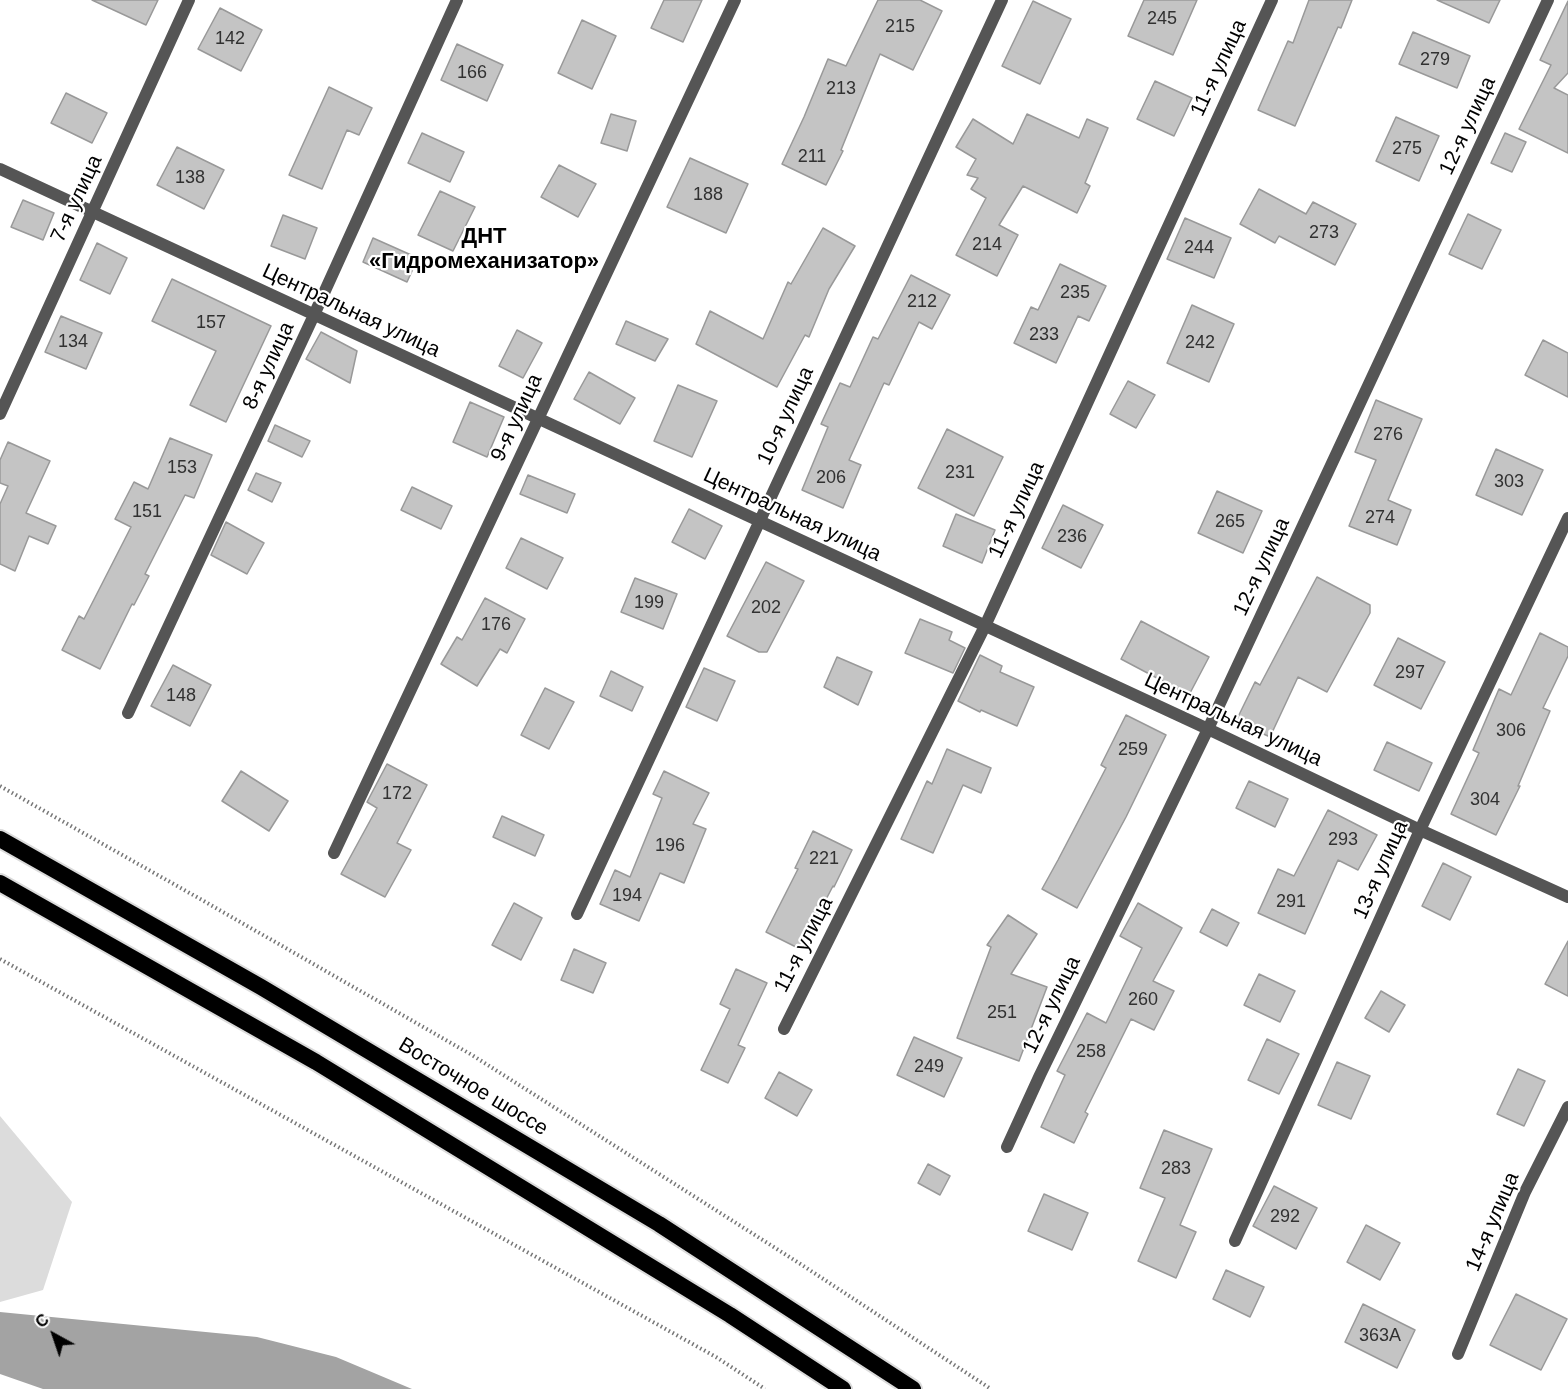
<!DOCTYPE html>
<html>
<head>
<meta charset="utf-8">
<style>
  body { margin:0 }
  #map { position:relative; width:1568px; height:1389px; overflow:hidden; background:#fff; font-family:Helvetica,sans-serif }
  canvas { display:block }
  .north { position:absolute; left:24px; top:1305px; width:60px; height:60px; -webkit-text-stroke:4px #fff; paint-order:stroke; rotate:320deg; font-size:16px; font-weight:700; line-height:24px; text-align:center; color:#000 }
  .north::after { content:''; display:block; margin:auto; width:21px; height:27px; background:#000; clip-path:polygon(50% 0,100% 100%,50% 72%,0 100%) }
</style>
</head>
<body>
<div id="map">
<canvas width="1568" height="1389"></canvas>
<div class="north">С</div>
</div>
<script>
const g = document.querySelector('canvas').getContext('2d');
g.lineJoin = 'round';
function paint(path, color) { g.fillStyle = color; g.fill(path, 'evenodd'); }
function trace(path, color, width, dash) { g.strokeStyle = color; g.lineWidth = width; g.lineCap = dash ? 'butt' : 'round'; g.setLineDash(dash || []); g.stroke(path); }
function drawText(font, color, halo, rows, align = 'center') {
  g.font = font + ' Helvetica,sans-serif'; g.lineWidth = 4.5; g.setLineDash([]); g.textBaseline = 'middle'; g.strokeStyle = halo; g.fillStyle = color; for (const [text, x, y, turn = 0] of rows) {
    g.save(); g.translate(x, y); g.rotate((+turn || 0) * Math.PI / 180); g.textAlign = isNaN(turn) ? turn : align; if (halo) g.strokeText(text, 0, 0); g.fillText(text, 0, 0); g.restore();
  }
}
paint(new Path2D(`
  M 0,1116 L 72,1202 L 43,1290 L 0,1302 Z`), '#dcdcdc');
paint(new Path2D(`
  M 0,1312 L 257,1337 L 336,1357 L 412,1389 L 43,1389 L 0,1374 Z`), '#a3a3a3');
const building = new Path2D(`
  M 92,0 L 158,0 L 146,25 Z
  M 664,0 L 702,0 L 683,42 L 651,28 Z
  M 878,0 L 920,0 L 942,11 L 913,70 L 880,54 L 841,150 L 843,151 L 826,185 L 782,164 L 804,117 L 828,59 L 846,66 Z
  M 1144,0 L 1197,0 L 1173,55 L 1128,36 Z
  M 1309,0 L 1352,0 L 1341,28 L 1338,27 L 1295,126 L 1258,110 L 1288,41 L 1293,43 Z
  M 1437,0 L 1500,0 L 1489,23 Z
  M 1033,1 L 1071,19 L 1040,84 L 1002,66 Z
  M 1568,1 L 1568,73 L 1554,88 L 1568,95 L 1568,153 L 1519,129 L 1551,65 L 1540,60 Z
  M 220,8 L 262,30 L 241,71 L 198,49 Z
  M 582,20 L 616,36 L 592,89 L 558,73 Z
  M 1413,32 L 1470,56 L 1457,88 L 1399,64 Z
  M 457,44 L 503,65 L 487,101 L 441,80 Z
  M 1155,81 L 1192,98 L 1174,136 L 1137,119 Z
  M 329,87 L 372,108 L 359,135 L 347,130 L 322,189 L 289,175 Z
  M 66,93 L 107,113 L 92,143 L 51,123 Z
  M 611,114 L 636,121 L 627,151 L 601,143 Z
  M 1027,114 L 1079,138 L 1087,119 L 1108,128 L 1085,183 L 1090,186 L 1077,213 L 1023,186 L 999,225 L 1018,235 L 997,276 L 956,255 L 986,198 L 971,189 L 978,178 L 967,175 L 976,159 L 956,147 L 973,119 L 1013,144 Z
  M 1396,117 L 1439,136 L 1419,181 L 1376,161 Z
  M 422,133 L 464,152 L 450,182 L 408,163 Z
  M 1505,133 L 1526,142 L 1512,172 L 1491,163 Z
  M 177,147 L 224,170 L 204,209 L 157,185 Z
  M 690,158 L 748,184 L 726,233 L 667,207 Z
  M 559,165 L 596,184 L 578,217 L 541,197 Z
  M 1259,189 L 1306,214 L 1313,202 L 1356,224 L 1335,265 L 1279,236 L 1275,243 L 1240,224 Z
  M 440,191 L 475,207 L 453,251 L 418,235 Z
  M 23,200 L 54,213 L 43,240 L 11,227 Z
  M 1468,214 L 1501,230 L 1482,269 L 1449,254 Z
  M 283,215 L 317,228 L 305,259 L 271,246 Z
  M 1185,218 L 1231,238 L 1214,278 L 1167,259 Z
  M 823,228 L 855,246 L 829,289 L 809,337 L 805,335 L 777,387 L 696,344 L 710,311 L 763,339 L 788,282 L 791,284 Z
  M 373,238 L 418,258 L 407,282 L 363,262 Z
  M 97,243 L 127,258 L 110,294 L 80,280 Z
  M 1060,264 L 1106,286 L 1089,321 L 1078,316 L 1056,363 L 1014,343 L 1031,307 L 1038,310 Z
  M 911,275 L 950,295 L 932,329 L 919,322 L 889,385 L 884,383 L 849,460 L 861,465 L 843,508 L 802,490 L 828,427 L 821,424 L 840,383 L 850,387 L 873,337 L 878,339 Z
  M 172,279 L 271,326 L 226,422 L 190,405 L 216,351 L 152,321 Z
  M 1192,305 L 1234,324 L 1209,382 L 1167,363 Z
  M 61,316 L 102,333 L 86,369 L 45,352 Z
  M 626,321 L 668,339 L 655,361 L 616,344 Z
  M 517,330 L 542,343 L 523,378 L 499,366 Z
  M 321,332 L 357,351 L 350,383 L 306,359 Z
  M 1543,340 L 1568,353 L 1568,397 L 1525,375 Z
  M 589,372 L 635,398 L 620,424 L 574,399 Z
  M 1128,381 L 1155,395 L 1136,428 L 1110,414 Z
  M 678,385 L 717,401 L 692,457 L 654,441 Z
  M 1376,400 L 1422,419 L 1388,500 L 1411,510 L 1397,545 L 1349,526 L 1376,460 L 1355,452 Z
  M 470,402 L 504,417 L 487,457 L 453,442 Z
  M 275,425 L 310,441 L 302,457 L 268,441 Z
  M 947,429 L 1003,457 L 974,516 L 918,488 Z
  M 170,438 L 212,455 L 194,498 L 185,495 L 145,574 L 149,576 L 134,605 L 132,604 L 100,669 L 62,650 L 79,616 L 84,619 L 131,527 L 115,519 L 134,482 L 148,489 Z
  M 8,442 L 50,461 L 26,513 L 56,526 L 48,544 L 29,536 L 15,571 L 0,564 L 0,504 L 8,486 L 0,483 L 0,460 Z
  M 1496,449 L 1543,470 L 1522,515 L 1476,495 Z
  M 256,473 L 281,483 L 272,502 L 248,490 Z
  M 528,475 L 575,494 L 567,513 L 520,494 Z
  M 412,487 L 452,506 L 441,529 L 401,510 Z
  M 1217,491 L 1262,511 L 1243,553 L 1198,533 Z
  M 1063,505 L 1103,525 L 1081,568 L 1042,548 Z
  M 689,509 L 722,526 L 705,559 L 672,542 Z
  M 956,514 L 995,530 L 982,563 L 943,546 Z
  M 226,522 L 264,543 L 247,574 L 211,555 Z
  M 521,538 L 563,558 L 547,589 L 506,568 Z
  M 766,562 L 804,581 L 767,652 L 759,652 L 727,636 Z
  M 1317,577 L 1370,605 L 1370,613 L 1327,692 L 1298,677 L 1270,737 L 1236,721 L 1255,682 L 1260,685 Z
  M 635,578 L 677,594 L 663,629 L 621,612 Z
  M 485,598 L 525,619 L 507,653 L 500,649 L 477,686 L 441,664 L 457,637 L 462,640 Z
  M 920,619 L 952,632 L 949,640 L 965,648 L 953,673 L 905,653 Z
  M 1141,621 L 1209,657 L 1189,695 L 1121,659 Z
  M 1540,633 L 1568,647 L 1568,656 L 1543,708 L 1550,711 L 1518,786 L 1520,786 L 1496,835 L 1451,814 L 1479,753 L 1473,750 L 1499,689 L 1511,695 Z
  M 1398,638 L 1445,662 L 1421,709 L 1374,685 Z
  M 980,655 L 1002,666 L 1000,672 L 1034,687 L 1017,726 L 981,710 L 980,712 L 958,701 Z
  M 837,657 L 872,672 L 858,705 L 824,687 Z
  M 173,665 L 211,685 L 190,726 L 151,706 Z
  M 704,668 L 735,681 L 717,721 L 686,707 Z
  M 611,671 L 643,687 L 632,711 L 600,696 Z
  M 545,688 L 574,702 L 549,749 L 521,735 Z
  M 1126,715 L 1166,735 L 1126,817 L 1077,908 L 1042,889 L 1058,860 L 1106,768 L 1101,765 Z
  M 1387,742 L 1432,763 L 1419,791 L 1374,770 Z
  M 947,749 L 991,768 L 981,793 L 963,785 L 933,853 L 901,839 L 927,781 L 932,784 Z
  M 387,764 L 427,785 L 397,843 L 411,850 L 385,897 L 341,874 L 377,808 L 367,802 Z
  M 241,771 L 288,801 L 269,831 L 222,801 Z
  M 664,771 L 709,793 L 693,824 L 706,829 L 684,883 L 660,873 L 639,921 L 600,904 L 615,870 L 630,877 L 662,798 L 653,794 Z
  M 1249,781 L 1288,799 L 1275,827 L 1236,808 Z
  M 1328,810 L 1377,835 L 1358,870 L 1338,860 L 1305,934 L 1258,913 L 1278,869 L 1294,876 Z
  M 502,816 L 544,835 L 535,856 L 493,837 Z
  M 813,831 L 852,850 L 834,887 L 833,886 L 800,949 L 766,932 L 798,869 L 795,868 Z
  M 1443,863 L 1471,877 L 1450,920 L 1422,906 Z
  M 514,903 L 542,918 L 521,960 L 492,945 Z
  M 1138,903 L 1182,928 L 1153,981 L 1174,991 L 1154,1030 L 1131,1019 L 1085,1112 L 1088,1114 L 1074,1143 L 1041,1127 L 1065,1075 L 1057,1071 L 1087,1013 L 1106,1023 L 1142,948 L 1120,936 Z
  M 1212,909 L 1239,923 L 1227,946 L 1200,932 Z
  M 1008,915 L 1037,934 L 1011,974 L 1047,987 L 1019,1061 L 957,1038 L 991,947 L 987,945 Z
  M 1568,941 L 1568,996 L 1545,984 Z
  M 574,949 L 606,963 L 593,993 L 561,980 Z
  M 736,969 L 767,983 L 738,1045 L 745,1048 L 728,1083 L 701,1070 L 730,1009 L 720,1004 Z
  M 1259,974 L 1295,991 L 1280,1022 L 1244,1005 Z
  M 1381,991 L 1405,1005 L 1389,1032 L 1365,1018 Z
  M 914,1037 L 962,1058 L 944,1097 L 897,1075 Z
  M 1267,1039 L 1299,1054 L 1279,1094 L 1248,1080 Z
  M 1337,1062 L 1370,1076 L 1351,1119 L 1318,1105 Z
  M 1518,1069 L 1545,1081 L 1524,1126 L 1497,1114 Z
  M 779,1072 L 812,1090 L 797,1116 L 765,1098 Z
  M 1164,1130 L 1212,1149 L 1180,1225 L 1196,1232 L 1176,1278 L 1138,1261 L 1165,1198 L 1140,1188 Z
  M 928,1164 L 950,1176 L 940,1195 L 918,1183 Z
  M 1274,1186 L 1317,1208 L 1296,1249 L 1253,1226 Z
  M 1044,1194 L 1088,1213 L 1072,1250 L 1028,1231 Z
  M 1366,1225 L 1400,1243 L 1380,1280 L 1347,1262 Z
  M 1226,1270 L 1264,1287 L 1250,1317 L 1213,1299 Z
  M 1516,1294 L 1567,1319 L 1541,1370 L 1490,1345 Z
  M 1363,1304 L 1415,1330 L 1397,1368 L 1345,1342 Z`);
paint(building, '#c4c4c4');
trace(building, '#999', 1.5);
const trunk = new Path2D(`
  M 0,839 L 261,987 L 659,1224 L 913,1389
  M 0,883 L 316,1062 L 730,1315 L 843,1389`);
trace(trunk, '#dbdbdb', 20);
trace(new Path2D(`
  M 0,786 L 202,900 L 472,1055 L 802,1265 L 991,1389
  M 0,959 L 716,1357 L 765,1389`), '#777', 4, [1.5, 3]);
trace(new Path2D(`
  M 0,169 L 1208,729 L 1420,830 L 1568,897
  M 0,414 L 189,0
  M 128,713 L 314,315 L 457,0
  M 334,853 L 735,0
  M 577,914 L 1002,0
  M 784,1029 L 985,626 L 1272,0
  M 1007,1147 L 1040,1075 L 1208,729 L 1548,0
  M 1235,1241 L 1420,830 L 1568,518
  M 1458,1354 L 1525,1192 L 1568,1107`), '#555', 12);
trace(trunk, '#000', 16);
drawText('18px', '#313131', null, [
  ["245",1162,19],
  ["215",900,27],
  ["142",230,39],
  ["279",1435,60],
  ["166",472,73],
  ["213",841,89],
  ["275",1407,149],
  ["211",812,157],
  ["138",190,178],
  ["188",708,195],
  ["273",1324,233],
  ["214",987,245],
  ["244",1199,248],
  ["235",1075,293],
  ["212",922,302],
  ["157",211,323],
  ["233",1044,335],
  ["134",73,342],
  ["242",1200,343],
  ["276",1388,435],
  ["153",182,468],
  ["231",960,473],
  ["206",831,478],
  ["303",1509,482],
  ["151",147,512],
  ["274",1380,518],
  ["265",1230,522],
  ["236",1072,537],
  ["199",649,603],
  ["202",766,608],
  ["176",496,625],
  ["297",1410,673],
  ["148",181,696],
  ["306",1511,731],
  ["259",1133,750],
  ["172",397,794],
  ["304",1485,800],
  ["293",1343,840],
  ["196",670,846],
  ["221",824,859],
  ["194",627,896],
  ["291",1291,902],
  ["260",1143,1000],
  ["251",1002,1013],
  ["258",1091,1052],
  ["249",929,1067],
  ["283",1176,1169],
  ["292",1285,1217],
  ["363А",1380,1336]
]);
drawText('21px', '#000', '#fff', [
  ["11-я улица",1219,68,-65],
  ["12-я улица",1468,126,-65],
  ["7-я улица",77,199,-65],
  ["Центральная улица",351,311,25],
  ["8-я улица",269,366,-65],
  ["10-я улица",786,416,-65],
  ["9-я улица",517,418,-65],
  ["11-я улица",1017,510,-65],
  ["Центральная улица",792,515,25],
  ["12-я улица",1262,567,-65],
  ["Центральная улица",1233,720,25],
  ["13-я улица",1381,870,-66],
  ["11-я улица",804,945,-63],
  ["12-я улица",1052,1005,-64],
  ["Восточное шоссе",473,1087,31],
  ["14-я улица",1493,1222,-67]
]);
drawText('bold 22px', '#000', '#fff', [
  ["ДНТ",484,237],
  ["«Гидромеханизатор»",484,262]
]);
</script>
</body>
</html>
